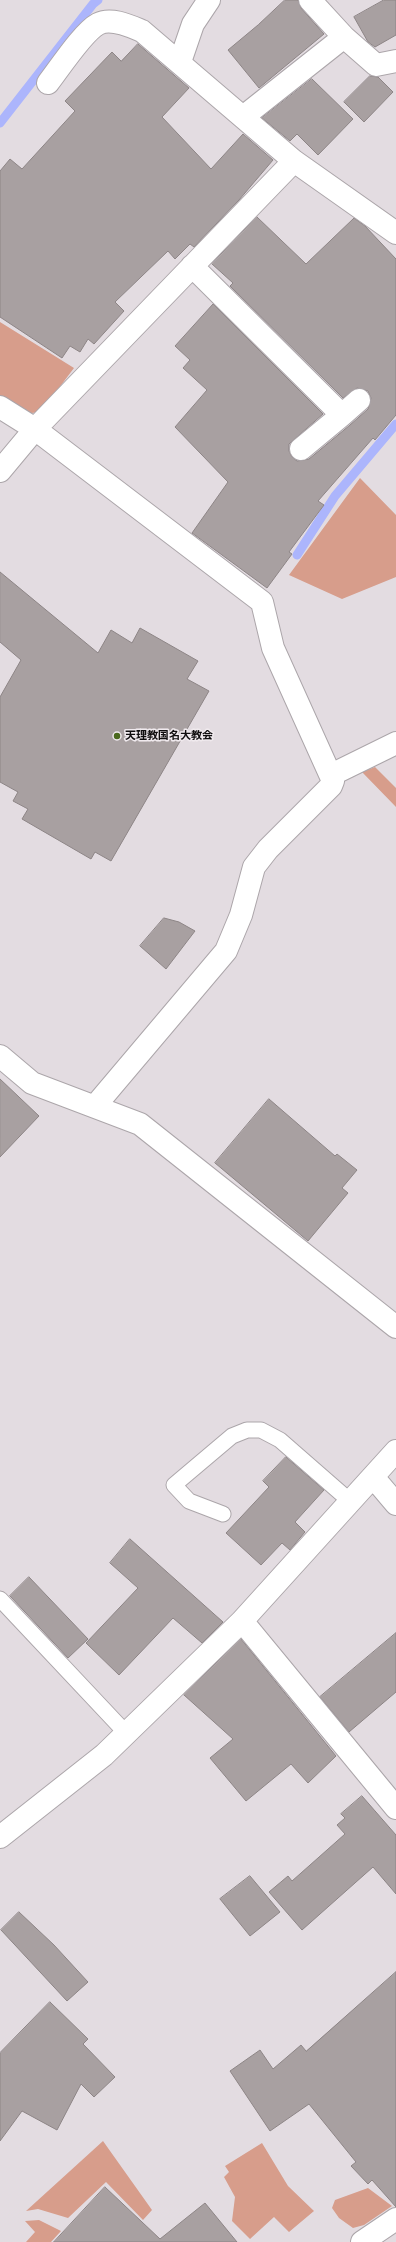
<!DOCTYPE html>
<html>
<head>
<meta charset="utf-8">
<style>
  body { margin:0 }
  canvas { display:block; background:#e3dce1 }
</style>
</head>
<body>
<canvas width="396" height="2242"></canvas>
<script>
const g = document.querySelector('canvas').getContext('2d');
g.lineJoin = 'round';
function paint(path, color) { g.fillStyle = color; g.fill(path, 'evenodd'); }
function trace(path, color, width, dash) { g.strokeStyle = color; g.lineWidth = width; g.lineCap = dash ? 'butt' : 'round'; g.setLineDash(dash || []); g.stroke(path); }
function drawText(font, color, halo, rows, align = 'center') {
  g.font = font + ' Poppins,"Noto Sans JP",sans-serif'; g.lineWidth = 3; g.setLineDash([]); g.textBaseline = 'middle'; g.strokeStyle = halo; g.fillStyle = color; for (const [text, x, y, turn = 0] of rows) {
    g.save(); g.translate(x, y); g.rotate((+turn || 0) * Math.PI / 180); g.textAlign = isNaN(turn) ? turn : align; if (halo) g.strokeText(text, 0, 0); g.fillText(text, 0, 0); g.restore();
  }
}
paint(new Path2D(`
  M 0,322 L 74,368 L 43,409 C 27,420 14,406 0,397 Z
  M 360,478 L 396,515 L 396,577 L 342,599 L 289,575 Z
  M 375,767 L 396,788 L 396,807 L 362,772 Z
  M 103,2141 L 152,2210 L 143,2220 L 106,2182 L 68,2218 L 38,2209 L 26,2211 Z
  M 262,2143 L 288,2186 L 314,2211 L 289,2232 L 274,2217 L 250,2239 L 232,2221 L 235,2197 L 224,2177 L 229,2172 L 225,2166 Z
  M 368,2188 L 392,2206 L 364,2225 L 353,2228 L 339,2218 L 332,2208 L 335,2200 Z
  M 39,2220 L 61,2231 L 51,2242 L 26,2242 L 35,2232 L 25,2221 Z`), '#d79d8b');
trace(new Path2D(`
  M 0,123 L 93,4 L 98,0
  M 297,555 L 335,496 L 396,424`), '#acb5fc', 9);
const building = new Path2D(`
  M 285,0 L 298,0 L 301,8 L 324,34 L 259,88 L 228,50 L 258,25 Z
  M 384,0 L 396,0 L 396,35 L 375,47 L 368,42 L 354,17 Z
  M 138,44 L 189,88 L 162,117 L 211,169 L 243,134 L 273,160 L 239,200 L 194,247 L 190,244 L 175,259 L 168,251 L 115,302 L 124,311 L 94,344 L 88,339 L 80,352 L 70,346 L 62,358 L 0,317 L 0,171 L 10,159 L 22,169 L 75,111 L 65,101 L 112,52 L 121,61 Z
  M 370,76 L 378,77 L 393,92 L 364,122 L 344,102 Z
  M 312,79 L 353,119 L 318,155 L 297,134 L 290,141 L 262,118 Z
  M 257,217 L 306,264 L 354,218 L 365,226 L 396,259 L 396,415 L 375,440 L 373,438 L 318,501 L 324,505 L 289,552 L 292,554 L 267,588 L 192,533 L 228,482 L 175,427 L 207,390 L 183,368 L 190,360 L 175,346 L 213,304 L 323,414 L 289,444 L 289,451 L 292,457 L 297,461 L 309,459 L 350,425 L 368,409 L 371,398 L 368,391 L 357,388 L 343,398 L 230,286 L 233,283 L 212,264 Z
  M 0,572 L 98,653 L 111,630 L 132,643 L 140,628 L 198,661 L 187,679 L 209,691 L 111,861 L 95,852 L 91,859 L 22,819 L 28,809 L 13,801 L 18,792 L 0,782 L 0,697 L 21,660 L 0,642 Z
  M 164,918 L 179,922 L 195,931 L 166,969 L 140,946 Z
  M 0,1079 L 39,1116 L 0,1157 Z
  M 269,1099 L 335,1156 L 337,1154 L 357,1170 L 342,1188 L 348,1193 L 308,1241 L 215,1163 Z
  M 286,1457 L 324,1490 L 295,1522 L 305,1532 L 290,1550 L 282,1543 L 261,1565 L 226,1533 L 269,1487 L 263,1481 Z
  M 130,1539 L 223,1622 L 202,1643 L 173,1618 L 119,1675 L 86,1643 L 138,1588 L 110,1563 Z
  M 29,1577 L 88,1639 L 68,1658 L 10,1596 Z
  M 396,1633 L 396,1692 L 349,1732 L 320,1697 Z
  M 241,1639 L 336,1756 L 308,1783 L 291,1764 L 246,1801 L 210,1758 L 233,1739 L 184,1695 Z
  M 362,1796 L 396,1835 L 396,1894 L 373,1867 L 302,1930 L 269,1892 L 288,1876 L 292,1881 L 345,1834 L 337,1825 L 345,1818 L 341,1814 Z
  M 250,1876 L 280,1912 L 250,1936 L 220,1899 Z
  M 19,1912 L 54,1945 L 88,1982 L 67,2001 L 1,1930 Z
  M 396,1972 L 396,2207 L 372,2180 L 368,2184 L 351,2166 L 356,2162 L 309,2104 L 270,2131 L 230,2071 L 260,2050 L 273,2069 L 301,2045 L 306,2051 Z
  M 50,2002 L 88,2039 L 83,2044 L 115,2077 L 94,2097 L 81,2084 L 57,2130 L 22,2111 L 0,2141 L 0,2053 Z
  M 105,2187 L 160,2239 L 205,2203 L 237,2242 L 54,2242 Z`);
paint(building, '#a8a0a1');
trace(building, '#8d8586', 1);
const service = new Path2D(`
  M 223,1514 L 189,1501 L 174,1485 L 232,1436 L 247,1430 L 261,1430 L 280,1440 L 351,1502
  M 0,1599 L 126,1733`);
const minor = new Path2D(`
  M 310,0 L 344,37 L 376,65 L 396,61
  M 180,62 L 193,24 L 209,0
  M 48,83 C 59,69 83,32 98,24 C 111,17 130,26 142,31 L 294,161 L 396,233
  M 243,117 L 344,37
  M 192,266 L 342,415 L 301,449
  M 0,407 L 35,429 L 262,602 L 273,648 L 333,781 L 331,786 L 268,849 L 254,867 L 241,915 L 226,951 L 95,1106
  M 342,415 L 359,400
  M 0,471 L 35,429 L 294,161
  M 331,775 L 396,743
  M 0,1056 L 32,1083 L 140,1124 L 396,1327
  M 374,1478 L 396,1504
  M 242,1621 L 396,1808
  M 0,1837 L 104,1755 L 242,1621 L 396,1451
  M 362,2242 L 396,2219`);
trace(service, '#aca6aa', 17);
trace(minor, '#aca6aa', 24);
trace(service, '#fff', 15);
trace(minor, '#fff', 22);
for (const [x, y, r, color] of [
  [117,736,4,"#4b691e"]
]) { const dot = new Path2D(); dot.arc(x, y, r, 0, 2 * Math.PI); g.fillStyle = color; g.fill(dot); trace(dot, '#f0eaee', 1.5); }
drawText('bold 11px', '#0f0d0e', '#f0eaee', [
  ["天理教国名大教会",125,736]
], 'left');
</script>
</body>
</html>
